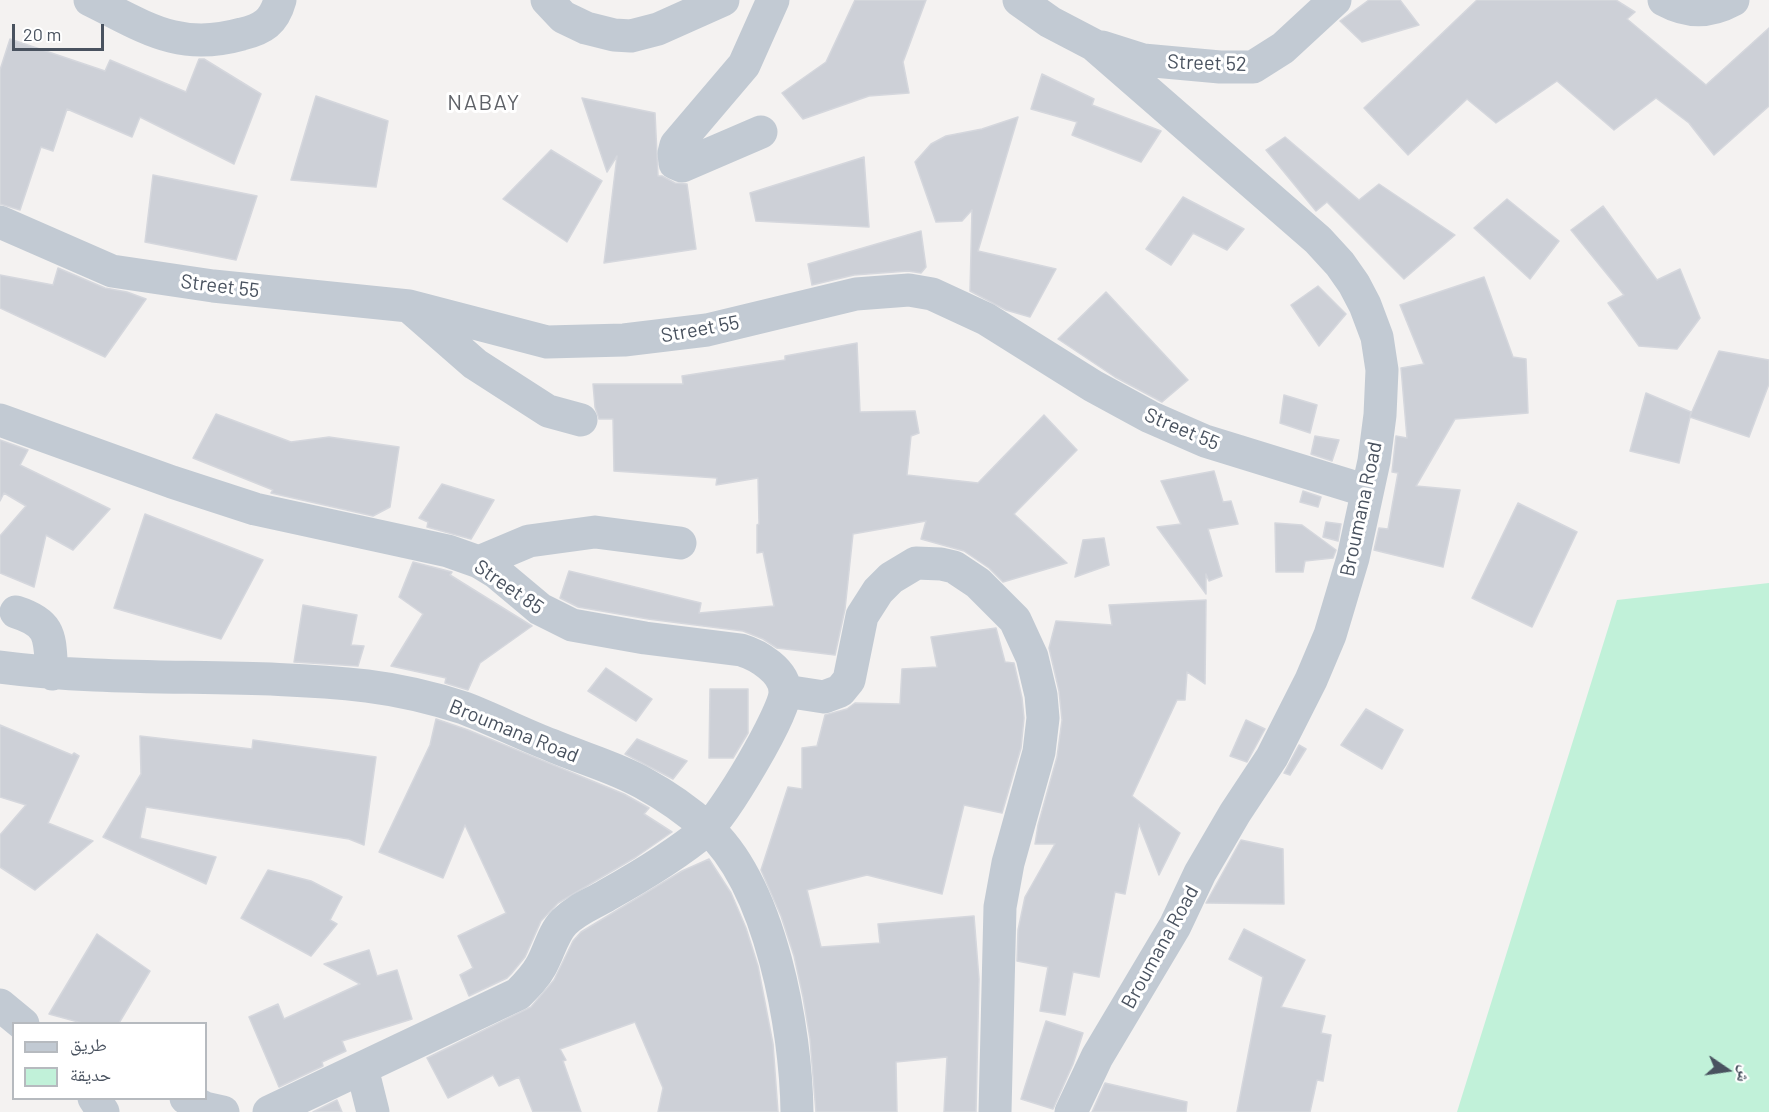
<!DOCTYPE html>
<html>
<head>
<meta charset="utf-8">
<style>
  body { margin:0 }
  #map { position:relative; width:1769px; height:1112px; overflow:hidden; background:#f4f2f1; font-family:Barlow,"Noto Naskh Arabic",sans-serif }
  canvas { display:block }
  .legend { position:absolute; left:12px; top:1022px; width:195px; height:78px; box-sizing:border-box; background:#fff; border:2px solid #b6babf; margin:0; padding:8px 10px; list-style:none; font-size:18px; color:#49525f }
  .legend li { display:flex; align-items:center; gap:12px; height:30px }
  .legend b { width:30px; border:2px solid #b6babf }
  .north { position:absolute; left:1697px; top:1040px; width:60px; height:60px; -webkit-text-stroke:4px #fff; paint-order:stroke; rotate:103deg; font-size:16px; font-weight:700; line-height:24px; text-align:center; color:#49525f }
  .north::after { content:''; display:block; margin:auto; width:21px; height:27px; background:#49525f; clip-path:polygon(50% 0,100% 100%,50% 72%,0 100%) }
  .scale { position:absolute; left:12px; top:24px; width:92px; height:27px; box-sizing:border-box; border:3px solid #49525f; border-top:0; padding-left:8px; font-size:18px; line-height:21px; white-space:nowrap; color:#49525f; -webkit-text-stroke:4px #fff; paint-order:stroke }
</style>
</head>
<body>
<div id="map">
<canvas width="1769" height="1112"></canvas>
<ul class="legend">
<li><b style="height:8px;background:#c2cad3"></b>طريق</li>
<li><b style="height:16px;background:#c1f1d9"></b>حديقة</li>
</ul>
<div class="north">ش</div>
<div class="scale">20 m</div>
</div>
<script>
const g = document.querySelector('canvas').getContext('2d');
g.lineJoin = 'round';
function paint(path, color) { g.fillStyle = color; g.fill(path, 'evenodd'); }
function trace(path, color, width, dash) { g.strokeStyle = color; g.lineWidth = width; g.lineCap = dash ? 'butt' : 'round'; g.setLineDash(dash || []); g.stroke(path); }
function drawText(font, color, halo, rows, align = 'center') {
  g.font = font + ' Barlow,sans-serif'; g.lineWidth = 6; g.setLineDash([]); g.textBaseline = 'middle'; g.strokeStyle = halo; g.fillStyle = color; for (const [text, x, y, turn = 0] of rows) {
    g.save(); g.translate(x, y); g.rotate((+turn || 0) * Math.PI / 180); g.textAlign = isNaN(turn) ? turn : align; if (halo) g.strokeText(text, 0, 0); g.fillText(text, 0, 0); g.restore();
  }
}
paint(new Path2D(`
  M 1769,583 L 1769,1112 L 1457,1112 L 1617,600 Z`), '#c1f1d9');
const building = new Path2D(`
  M 855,0 L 926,0 L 903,62 L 909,93 L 869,96 L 803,119 L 782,93 L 826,62 Z
  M 1369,0 L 1400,0 L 1419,25 L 1362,42 L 1340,21 Z
  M 1477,0 L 1616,0 L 1635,12 L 1627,19 L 1706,85 L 1769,28 L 1769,106 L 1714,155 L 1689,123 L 1656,98 L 1614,130 L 1557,81 L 1496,123 L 1467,99 L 1408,155 L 1364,108 Z
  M 10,39 L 105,71 L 110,60 L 186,92 L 199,59 L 204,59 L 261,94 L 234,164 L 140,117 L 132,137 L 67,109 L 53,151 L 41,147 L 20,210 L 0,204 L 0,70 Z
  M 1042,74 L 1094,99 L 1092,105 L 1161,131 L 1141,162 L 1072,135 L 1077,122 L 1031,109 Z
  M 316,96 L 388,121 L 376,187 L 291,180 Z
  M 582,98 L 655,113 L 658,176 L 662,176 L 675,183 L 687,184 L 696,249 L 604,263 L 617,156 L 607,172 Z
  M 1018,117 L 978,251 L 1056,269 L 1030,317 L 1006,310 L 970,291 L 972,210 L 962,221 L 936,222 L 915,162 L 931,144 L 946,136 L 982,129 Z
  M 1285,137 L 1359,200 L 1379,184 L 1455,235 L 1404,279 L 1327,202 L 1316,211 L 1266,150 Z
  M 551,150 L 602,181 L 567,242 L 503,199 Z
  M 864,157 L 869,227 L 756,221 L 750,193 Z
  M 153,175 L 257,196 L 236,260 L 145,242 Z
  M 1183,197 L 1244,229 L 1227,250 L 1193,233 L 1171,265 L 1146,249 Z
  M 1507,199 L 1559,241 L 1530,279 L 1474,228 Z
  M 1603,206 L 1657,280 L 1680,269 L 1700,318 L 1677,349 L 1639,346 L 1608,303 L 1624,295 L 1571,230 Z
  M 921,231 L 926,267 L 921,273 L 908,271 L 854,275 L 812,285 L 808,264 Z
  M 58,268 L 105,288 L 127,292 L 146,299 L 105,357 L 0,308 L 0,275 L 53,285 Z
  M 1484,277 L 1513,357 L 1526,359 L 1528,413 L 1455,419 L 1416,486 L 1460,490 L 1443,567 L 1374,550 L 1379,528 L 1388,529 L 1398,473 L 1392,472 L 1396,436 L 1407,438 L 1401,368 L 1424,364 L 1400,305 Z
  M 1318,286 L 1346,314 L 1319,346 L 1291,305 Z
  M 1106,292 L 1188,380 L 1162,402 L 1115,377 L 1058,339 Z
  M 857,343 L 860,412 L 915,411 L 919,433 L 911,436 L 907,475 L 978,483 L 1044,415 L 1077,450 L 1014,514 L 1067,563 L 1003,582 L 989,568 L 964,551 L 921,539 L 926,521 L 853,534 L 845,609 L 835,655 L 777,648 L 763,639 L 743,631 L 648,619 L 578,607 L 560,598 L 569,571 L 701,603 L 699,613 L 774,606 L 763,552 L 757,553 L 757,525 L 759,524 L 758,478 L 716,485 L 717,478 L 614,471 L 613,419 L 599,419 L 595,407 L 593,384 L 683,384 L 682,376 L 785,360 L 785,356 Z
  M 1719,351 L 1769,360 L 1769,384 L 1749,437 L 1690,417 L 1679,463 L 1630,451 L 1646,393 L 1691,412 L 1690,416 Z
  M 1284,395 L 1317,405 L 1310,433 L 1280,423 Z
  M 216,414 L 291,442 L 329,437 L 399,447 L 390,507 L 373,516 L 271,493 L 273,490 L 193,458 Z
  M 1315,436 L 1339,440 L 1332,461 L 1311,454 Z
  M 0,440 L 28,450 L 20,465 L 110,509 L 73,550 L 46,535 L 34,587 L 0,573 L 0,536 L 26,506 L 4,493 L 0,501 Z
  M 1214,471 L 1223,502 L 1231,501 L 1238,524 L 1208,529 L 1222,576 L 1209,581 L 1206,574 L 1206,594 L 1157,527 L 1181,524 L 1161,481 Z
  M 442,484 L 494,500 L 471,539 L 427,527 L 428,522 L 419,518 Z
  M 1303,491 L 1321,497 L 1318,507 L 1300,502 Z
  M 1518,503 L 1577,532 L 1532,627 L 1472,598 Z
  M 145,514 L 263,560 L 221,639 L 114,608 Z
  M 1326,522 L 1341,524 L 1338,541 L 1323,537 Z
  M 1275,523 L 1302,525 L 1336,550 L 1333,558 L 1305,561 L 1303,572 L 1276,572 Z
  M 1104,538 L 1109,565 L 1075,577 L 1083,540 Z
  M 413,562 L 452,572 L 450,575 L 532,626 L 480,663 L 468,690 L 445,683 L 446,678 L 391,666 L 423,614 L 399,597 Z
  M 1206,600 L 1205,684 L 1187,672 L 1185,700 L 1177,700 L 1132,796 L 1180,833 L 1159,875 L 1139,824 L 1125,894 L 1115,892 L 1099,977 L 1073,972 L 1065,1015 L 1040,1011 L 1048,967 L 1017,961 L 1018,930 L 1025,897 L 1055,844 L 1035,844 L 1038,825 L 1057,757 L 1062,720 L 1059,691 L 1049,648 L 1056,621 L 1112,625 L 1109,605 Z
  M 303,605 L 357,615 L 351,645 L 364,646 L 358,666 L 294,662 Z
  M 996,628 L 1005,662 L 1014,663 L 1022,698 L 1024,718 L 1021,748 L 1002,813 L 964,805 L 942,894 L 867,875 L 807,890 L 821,947 L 880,943 L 878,924 L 974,916 L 979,979 L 976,1112 L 944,1112 L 947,1057 L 896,1062 L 897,1112 L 816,1112 L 810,1039 L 803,997 L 794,956 L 781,916 L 761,870 L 788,787 L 802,789 L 802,748 L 817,746 L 825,715 L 847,709 L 855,703 L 900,704 L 902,669 L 937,667 L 931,637 Z
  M 606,668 L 652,699 L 636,721 L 588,691 Z
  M 710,689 L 748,689 L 748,733 L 733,758 L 709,758 Z
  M 1366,709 L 1403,730 L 1382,769 L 1341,745 Z
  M 436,719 L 468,730 L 624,794 L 649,808 L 644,814 L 672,832 L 636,857 L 558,903 L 541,921 L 525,957 L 511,974 L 507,978 L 469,996 L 460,975 L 473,968 L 458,936 L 506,913 L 465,825 L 443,878 L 379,852 L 430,745 Z
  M 1246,720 L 1265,729 L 1247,762 L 1230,756 Z
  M 0,725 L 72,755 L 74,753 L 79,756 L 48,823 L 93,841 L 35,890 L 0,867 L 0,835 L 26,805 L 0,797 Z
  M 140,736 L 252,749 L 253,740 L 376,757 L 364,845 L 349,839 L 146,807 L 140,838 L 216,857 L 206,884 L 103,837 L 141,774 Z
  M 637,739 L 687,761 L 673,779 L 625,754 Z
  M 1299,745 L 1306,749 L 1290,775 L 1284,773 Z
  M 1241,840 L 1283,849 L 1284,904 L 1206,903 Z
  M 709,859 L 731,893 L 746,928 L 758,966 L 773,1044 L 778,1112 L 658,1112 L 663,1088 L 635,1022 L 560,1049 L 566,1060 L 563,1061 L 581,1112 L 533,1112 L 519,1077 L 499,1086 L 493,1075 L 448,1098 L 427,1058 L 531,1007 L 554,980 L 573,941 L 581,932 L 682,871 Z
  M 268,870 L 311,881 L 342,897 L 330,920 L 337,924 L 311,956 L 241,918 Z
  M 1244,929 L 1305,960 L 1281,1007 L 1325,1016 L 1321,1033 L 1331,1035 L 1323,1081 L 1317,1080 L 1310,1112 L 1237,1112 L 1263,977 L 1229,959 Z
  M 97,934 L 150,971 L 119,1023 L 82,1023 L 49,1014 Z
  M 369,950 L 377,976 L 397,970 L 412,1019 L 342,1041 L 346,1051 L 322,1062 L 323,1066 L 279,1087 L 249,1017 L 278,1004 L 284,1019 L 360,984 L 324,964 Z
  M 1046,1021 L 1083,1033 L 1073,1064 L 1053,1109 L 1021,1099 Z
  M 1105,1083 L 1187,1102 L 1186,1112 L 1092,1112 Z
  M 337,1100 L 342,1112 L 313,1112 Z`);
paint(building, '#cdd0d7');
trace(building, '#d5d7dd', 1.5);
trace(new Path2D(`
  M 90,0 C 145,27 178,52 242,34 C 263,29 274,22 280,0
  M 547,0 L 563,17 L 586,28 L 614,35 L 631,36 L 658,29 L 723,0
  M 1019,0 L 1050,22 L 1094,45 L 1318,240 L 1340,264 L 1354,284 L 1365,305 L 1377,337 L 1382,370 L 1380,415 L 1374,461 L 1353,558 L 1330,635 L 1311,680 L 1272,757 L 1235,813 L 1200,873 L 1175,926 L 1097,1057 L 1071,1112
  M 1664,0 C 1688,13 1709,13 1733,0
  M 1102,47 L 1143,60 L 1220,67 L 1253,67 L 1283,48 L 1335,0
  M 761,132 L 682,166 L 675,163 L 674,153 L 676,145 L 744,65 L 773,0
  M 0,222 L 112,271 L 213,286 L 409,306 L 547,342 L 624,340 L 707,330 L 856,294 L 909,290 L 932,294 L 986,319 L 1093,386 L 1150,417 L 1205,441 L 1367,491
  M 412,309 L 475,364 L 548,411 L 581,420
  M 0,420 L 172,482 L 255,509 L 448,551 L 479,562 L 497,573 L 540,609 L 572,625 L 645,638 L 741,650 C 758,655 785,671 785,692 C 785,713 724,815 706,830 C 676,855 641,876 607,895 C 592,904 577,909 564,922 C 553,933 549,952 541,966 C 535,977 527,985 518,994 L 269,1112
  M 479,562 L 529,541 L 595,532 L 680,543
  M 16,612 C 54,624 49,639 52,674
  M 0,667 C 121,683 245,672 367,686 C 399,690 433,698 464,708 C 493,719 522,734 551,745 C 581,758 615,767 643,783 C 665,795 688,811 707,828 C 771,885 796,1030 797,1112
  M 785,691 L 824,697 L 840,691 L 849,680 L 862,616 L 878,591 L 891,578 L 916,563 L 941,564 L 954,567 L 978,583 L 1015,620 L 1032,657 L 1041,695 L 1043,718 L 1039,752 L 1008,863 L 1000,907 L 995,1112
  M 0,1005 L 23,1024
  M 362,1068 L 373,1112
  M 94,1098 L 103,1112
  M 186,1098 L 205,1108 L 223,1112`), '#c2cad3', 33);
drawText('20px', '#49525f', '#fff', [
  ["Street 52",1207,63,2],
  ["Street 55",220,286,7],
  ["Street 55",700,329,-10],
  ["Street 55",1182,429,23],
  ["Broumana Road",1361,509,-78],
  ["Street 85",509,587,35],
  ["Broumana Road",514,731,22],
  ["Broumana Road",1160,947,-61]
]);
g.letterSpacing = '1.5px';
drawText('22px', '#5e6167', '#fff', [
  ["NABAY",484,103]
]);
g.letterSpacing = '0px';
</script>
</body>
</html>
